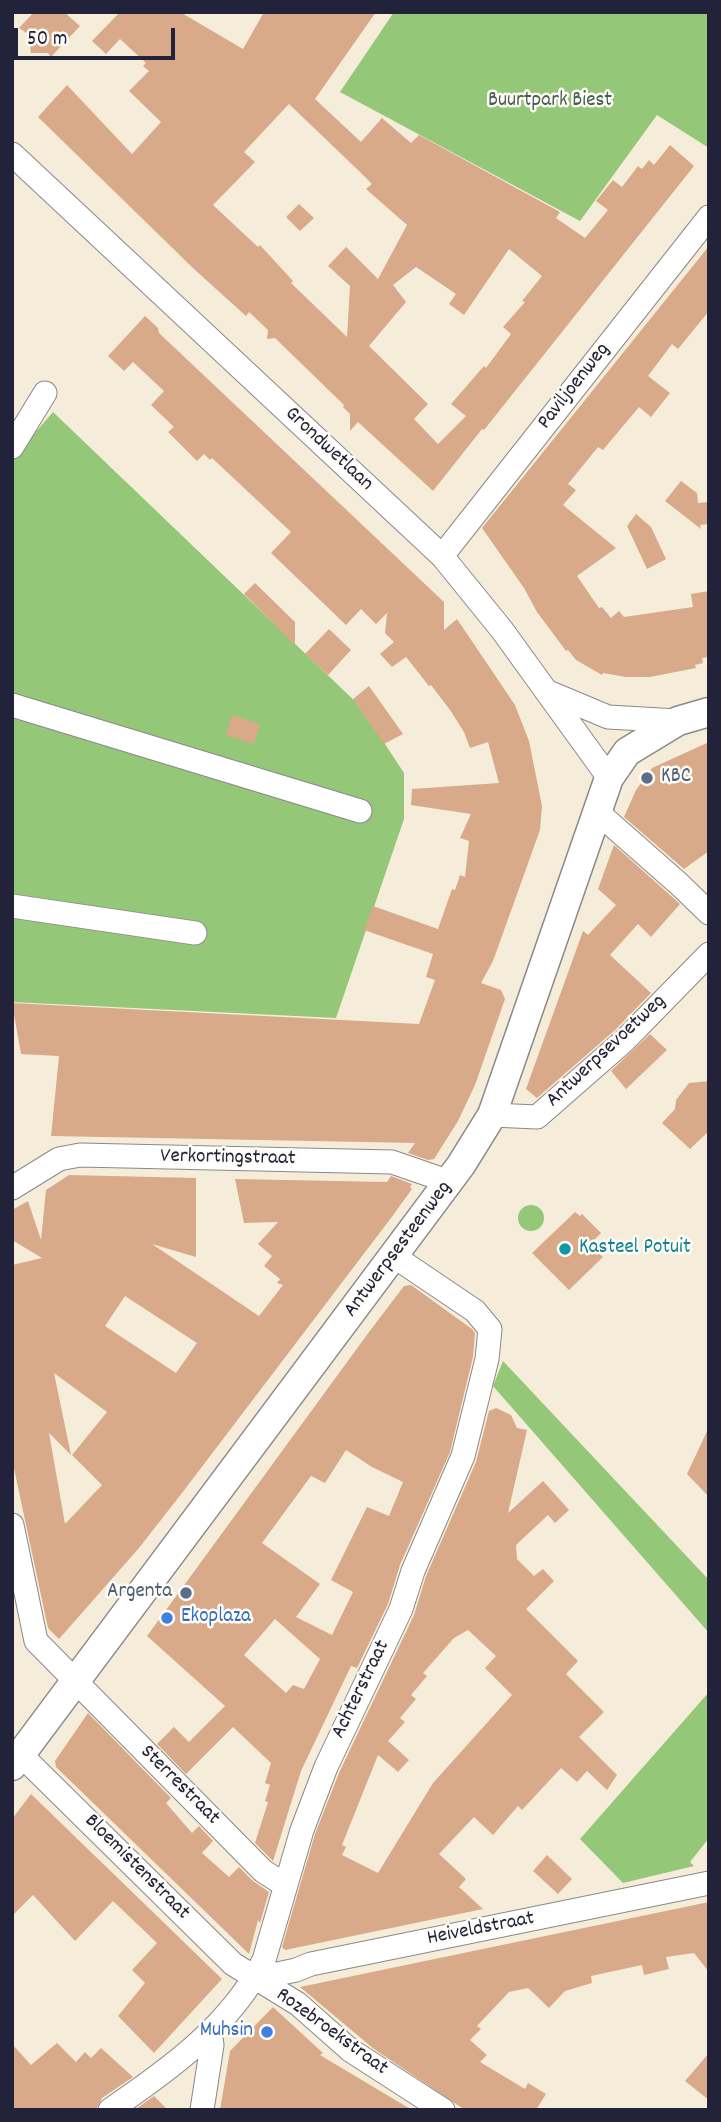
<!DOCTYPE html>
<html>
<head>
<meta charset="utf-8">
<style>
  body { margin:0 }
  #map { position:relative; width:721px; height:2122px; overflow:hidden; background:#f5edd9; font-family:Dekko,sans-serif }
  canvas { display:block }
  .frame { position:absolute; inset:0; border:14px solid #22223b; pointer-events:none }
  .scale { position:absolute; left:14px; top:28px; width:161px; height:32px; box-sizing:border-box; border:4px solid #22223b; border-top:0; padding-left:9px; font-size:21px; line-height:24px; white-space:nowrap; color:#22223b; -webkit-text-stroke:5px #fdfcf7; paint-order:stroke }
</style>
</head>
<body>
<div id="map">
<canvas width="721" height="2122"></canvas>
<div class="frame"></div>
<div class="scale">50 m</div>
</div>
<script>
const g = document.querySelector('canvas').getContext('2d');
g.lineJoin = 'round';
function paint(path, color) { g.fillStyle = color; g.fill(path, 'evenodd'); }
function trace(path, color, width, dash) { g.strokeStyle = color; g.lineWidth = width; g.lineCap = dash ? 'butt' : 'round'; g.setLineDash(dash || []); g.stroke(path); }
function drawText(font, color, halo, rows, align = 'center') {
  g.font = font + ' Dekko,sans-serif'; g.lineWidth = 5; g.setLineDash([]); g.textBaseline = 'middle'; g.strokeStyle = halo; g.fillStyle = color; for (const [text, x, y, turn = 0] of rows) {
    g.save(); g.translate(x, y); g.rotate((+turn || 0) * Math.PI / 180); g.textAlign = isNaN(turn) ? turn : align; if (halo) g.strokeText(text, 0, 0); g.fillText(text, 0, 0); g.restore();
  }
}
paint(new Path2D(`
  M 394,12 L 709,12 L 709,148 L 657,115 L 580,221 L 340,92 Z
  M 53,412 L 360,706 L 404,773 L 404,819 L 336,1018 L 12,1002 L 12,430 L 23,429 L 34,434 Z
  M518 1218a13 13 0 1 1 26 0a13 13 0 1 1-26 0Z
  M 503,1361 L 709,1580 L 709,1633 L 493,1386 Z
  M 709,1692 L 709,1838 L 690,1862 L 694,1866 L 623,1883 L 580,1839 Z`), '#94c777');
paint(new Path2D(`
  M 34,12 L 64,12 L 80,26 L 51,57 L 48,53 L 31,53 L 28,34 L 19,28 Z
  M 120,12 L 180,12 L 243,49 L 264,12 L 376,12 L 315,99 L 361,142 L 382,118 L 411,143 L 419,135 L 560,212 L 556,218 L 585,238 L 608,210 L 596,201 L 613,180 L 622,187 L 638,166 L 642,169 L 649,160 L 654,165 L 670,145 L 694,166 L 484,430 L 482,429 L 433,491 L 358,422 L 350,431 L 350,414 L 343,407 L 344,405 L 275,338 L 267,339 L 268,330 L 249,312 L 246,316 L 195,270 L 38,117 L 67,85 L 132,154 L 161,122 L 129,91 L 149,71 L 143,66 L 146,63 L 120,39 L 106,54 L 92,41 ZM 289,104 L 361,173 L 372,184 L 366,189 L 407,225 L 378,279 L 346,247 L 328,266 L 350,286 L 347,337 L 291,283 L 293,281 L 260,245 L 258,247 L 213,205 L 255,162 L 244,152 ZM 509,249 L 542,276 L 522,301 L 525,302 L 503,327 L 511,334 L 486,368 L 484,366 L 451,404 L 466,416 L 438,444 L 414,419 L 428,404 L 369,346 L 406,302 L 393,285 L 416,267 L 456,294 L 449,304 L 464,315 Z
  M 299,204 L 314,218 L 300,231 L 286,217 Z
  M 709,246 L 709,311 L 678,349 L 672,344 L 648,376 L 670,393 L 651,417 L 639,407 L 603,450 L 598,447 L 568,484 L 576,490 L 563,505 L 616,548 L 577,576 L 599,608 L 602,607 L 611,618 L 619,611 L 624,617 L 693,607 L 691,594 L 709,591 L 709,657 L 702,658 L 703,663 L 695,665 L 696,668 L 650,677 L 626,677 L 603,673 L 602,675 L 576,660 L 568,650 L 566,651 L 537,612 L 524,588 L 482,528 Z
  M 145,316 L 158,328 L 159,333 L 444,602 L 444,630 L 457,619 L 515,705 L 529,741 L 542,806 L 540,830 L 493,961 L 481,983 L 501,990 L 505,999 L 475,1085 L 458,1121 L 434,1159 L 428,1160 L 408,1153 L 415,1143 L 51,1136 L 59,1056 L 21,1054 L 12,1003 L 419,1024 L 435,980 L 426,977 L 433,954 L 364,930 L 373,906 L 438,929 L 452,889 L 455,890 L 460,875 L 465,877 L 469,841 L 460,838 L 471,814 L 411,805 L 412,789 L 499,783 L 488,742 L 470,748 L 464,732 L 450,710 L 431,685 L 429,686 L 406,657 L 392,667 L 380,654 L 394,642 L 385,633 L 387,613 L 376,624 L 361,609 L 346,625 L 271,553 L 291,532 L 212,458 L 210,460 L 204,454 L 197,461 L 168,432 L 174,427 L 151,405 L 164,391 L 133,362 L 124,371 L 108,356 Z
  M 681,481 L 697,493 L 698,503 L 709,502 L 709,524 L 700,525 L 701,529 L 665,501 Z
  M 636,514 L 651,527 L 666,559 L 647,569 L 627,526 Z
  M 255,583 L 295,622 L 295,645 L 244,594 Z
  M 329,629 L 351,650 L 328,675 L 305,654 Z
  M 369,686 L 403,734 L 384,744 L 353,699 Z
  M 232,715 L 260,724 L 254,744 L 226,735 Z
  M 709,742 L 709,851 L 684,869 L 624,817 L 636,790 L 652,768 Z
  M 614,845 L 680,904 L 651,937 L 638,924 L 610,955 L 651,993 L 615,1030 L 537,1098 L 526,1089 L 583,931 L 588,935 L 616,905 L 598,889 Z
  M 650,1034 L 667,1050 L 626,1089 L 611,1071 Z
  M 709,1081 L 709,1131 L 690,1149 L 662,1123 L 675,1109 L 676,1100 L 689,1083 Z
  M 69,1175 L 196,1178 L 196,1257 L 152,1244 L 259,1316 L 283,1285 L 277,1283 L 280,1279 L 264,1266 L 272,1256 L 258,1244 L 278,1222 L 244,1223 L 235,1179 L 387,1182 L 391,1176 L 412,1184 L 410,1187 L 412,1189 L 391,1218 L 182,1493 L 139,1548 L 59,1639 L 48,1628 L 12,1459 L 12,1265 L 42,1258 L 12,1240 L 12,1210 L 28,1201 L 41,1240 L 46,1190 ZM 125,1296 L 197,1343 L 176,1373 L 105,1326 ZM 54,1373 L 107,1412 L 72,1455 L 102,1485 L 65,1524 L 49,1433 L 71,1455 Z
  M 575,1212 L 580,1216 L 582,1214 L 601,1233 L 589,1245 L 603,1257 L 569,1290 L 532,1253 Z
  M 411,1285 L 472,1329 L 475,1333 L 473,1357 L 450,1452 L 400,1565 L 388,1604 L 357,1668 L 351,1666 L 301,1771 L 273,1861 L 255,1843 L 268,1802 L 265,1801 L 270,1785 L 265,1783 L 271,1763 L 233,1727 L 186,1774 L 157,1744 L 174,1727 L 189,1742 L 225,1706 L 147,1636 L 369,1332 L 404,1286 ZM 346,1450 L 372,1467 L 403,1482 L 389,1516 L 367,1507 L 331,1580 L 353,1592 L 332,1635 L 296,1617 L 320,1584 L 262,1543 L 311,1476 L 325,1483 ZM 275,1619 L 320,1659 L 304,1689 L 293,1685 L 286,1693 L 244,1655 Z
  M 496,1408 L 511,1415 L 517,1428 L 527,1430 L 508,1513 L 543,1481 L 569,1510 L 555,1523 L 548,1515 L 516,1545 L 517,1559 L 534,1576 L 543,1569 L 554,1581 L 526,1609 L 578,1661 L 566,1674 L 604,1712 L 579,1737 L 617,1775 L 607,1790 L 587,1771 L 577,1782 L 561,1768 L 522,1810 L 518,1806 L 493,1835 L 474,1817 L 439,1854 L 466,1879 L 459,1887 L 483,1909 L 285,1950 L 282,1947 L 315,1834 L 339,1773 L 414,1615 L 426,1576 L 476,1462 L 489,1411 ZM 468,1630 L 496,1656 L 485,1668 L 512,1695 L 433,1783 L 378,1873 L 342,1855 L 346,1847 L 342,1845 L 378,1755 L 398,1772 L 409,1760 L 388,1741 L 405,1722 L 400,1718 L 416,1699 L 411,1695 L 427,1676 L 423,1673 L 454,1638 Z
  M 709,1427 L 709,1497 L 687,1474 Z
  M 88,1713 L 171,1798 L 166,1803 L 192,1833 L 199,1826 L 213,1841 L 202,1853 L 229,1877 L 239,1867 L 253,1881 L 269,1892 L 260,1923 L 258,1920 L 249,1954 L 56,1767 L 55,1761 Z
  M 31,1794 L 222,1979 L 154,2053 L 118,2016 L 145,1983 L 132,1970 L 157,1943 L 113,1901 L 75,1941 L 33,1895 L 12,1916 L 12,1819 Z
  M 547,1855 L 572,1879 L 558,1894 L 533,1871 Z
  M 709,1902 L 709,1972 L 694,1953 L 666,1957 L 669,1969 L 644,1975 L 642,1965 L 591,1976 L 592,1983 L 565,1991 L 549,2008 L 528,1988 L 509,1992 L 477,2026 L 481,2029 L 470,2040 L 487,2055 L 480,2062 L 525,2089 L 528,2083 L 546,2094 L 536,2110 L 465,2110 L 374,2049 L 300,1987 Z
  M 273,2007 L 323,2053 L 320,2055 L 412,2110 L 220,2110 L 230,2051 Z
  M 57,2043 L 76,2062 L 85,2052 L 91,2058 L 101,2048 L 133,2077 L 102,2098 L 96,2110 L 12,2110 L 12,2044 L 31,2065 Z
  M 709,2053 L 709,2100 L 685,2081 Z
  M 154,2096 L 168,2110 L 135,2110 L 140,2106 Z`), '#d8aa89');
const minor = new Path2D(`
  M 12,154 L 442,556 L 502,630 L 609,778
  M 12,447 L 45,393
  M 442,556 L 709,217
  M 546,691 L 608,717 L 678,721
  M 12,705 L 360,811
  M 596,811 L 679,884 L 709,913
  M 12,906 L 195,933
  M 492,1115 L 537,1117 L 625,1040 L 709,954
  M 12,1188 L 59,1159 L 80,1155 L 392,1162 L 450,1182
  M 12,1525 L 36,1641 L 263,1871 L 285,1885
  M 21,1755 L 233,1964 L 298,2004 L 350,2050 L 443,2110
  M 254,1979 L 296,1970 L 311,1964 L 709,1883
  M 110,2110 C 170,2069 230,2026 264,1960 L 302,1830 L 326,1767 L 401,1609 L 413,1571 L 463,1456 L 487,1359 L 490,1329 L 475,1311 L 395,1257
  M 202,2110 L 212,2045 L 210,2032`);
const major = new Path2D(`
  M 12,1766 L 461,1165 L 492,1115 L 609,778 L 627,752 L 678,721 L 709,712`);
trace(minor, '#8c888a', 25);
trace(major, '#8c888a', 31);
trace(minor, '#fff', 23);
trace(major, '#fff', 28);
for (const [x, y, r, color] of [
  [647,778,7,"#5c6f8a"],
  [565,1249,7,"#0f9aa8"],
  [186,1593,7,"#5c6f8a"],
  [167,1618,7,"#3f7fe0"],
  [267,2032,7,"#3f7fe0"]
]) { const dot = new Path2D(); dot.arc(x, y, r, 0, 2 * Math.PI); g.fillStyle = color; g.fill(dot); trace(dot, '#fdfcf7', 2.5); }
drawText('21px', '#4a5c50', '#fdfcf7', [
  ["Buurtpark Biest",550,102]
]);
drawText('21px', '#22223b', '#fdfcf7', [
  ["Paviljoenweg",575,387,-52],
  ["Grondwetlaan",328,450,43],
  ["Antwerpsevoetweg",607,1052,-43],
  ["Verkortingstraat",228,1159,1],
  ["Antwerpsesteenweg",399,1250,-53],
  ["Achterstraat",362,1690,-64],
  ["Sterrestraat",179,1786,45],
  ["Bloemistenstraat",136,1868,45],
  ["Heiveldstraat",481,1930,-11],
  ["Rozebroekstraat",331,2033,36]
]);
drawText('21px', '#4e5e75', '#fdfcf7', [
  ["KBC",661,778],
  ["Argenta",172,1593,"right"]
], 'left');
drawText('21px', '#0d838f', '#fdfcf7', [
  ["Kasteel Potuit",579,1249]
], 'left');
drawText('21px', '#366cbe', '#fdfcf7', [
  ["Ekoplaza",181,1618],
  ["Muhsin",253,2032,"right"]
], 'left');
</script>
</body>
</html>
